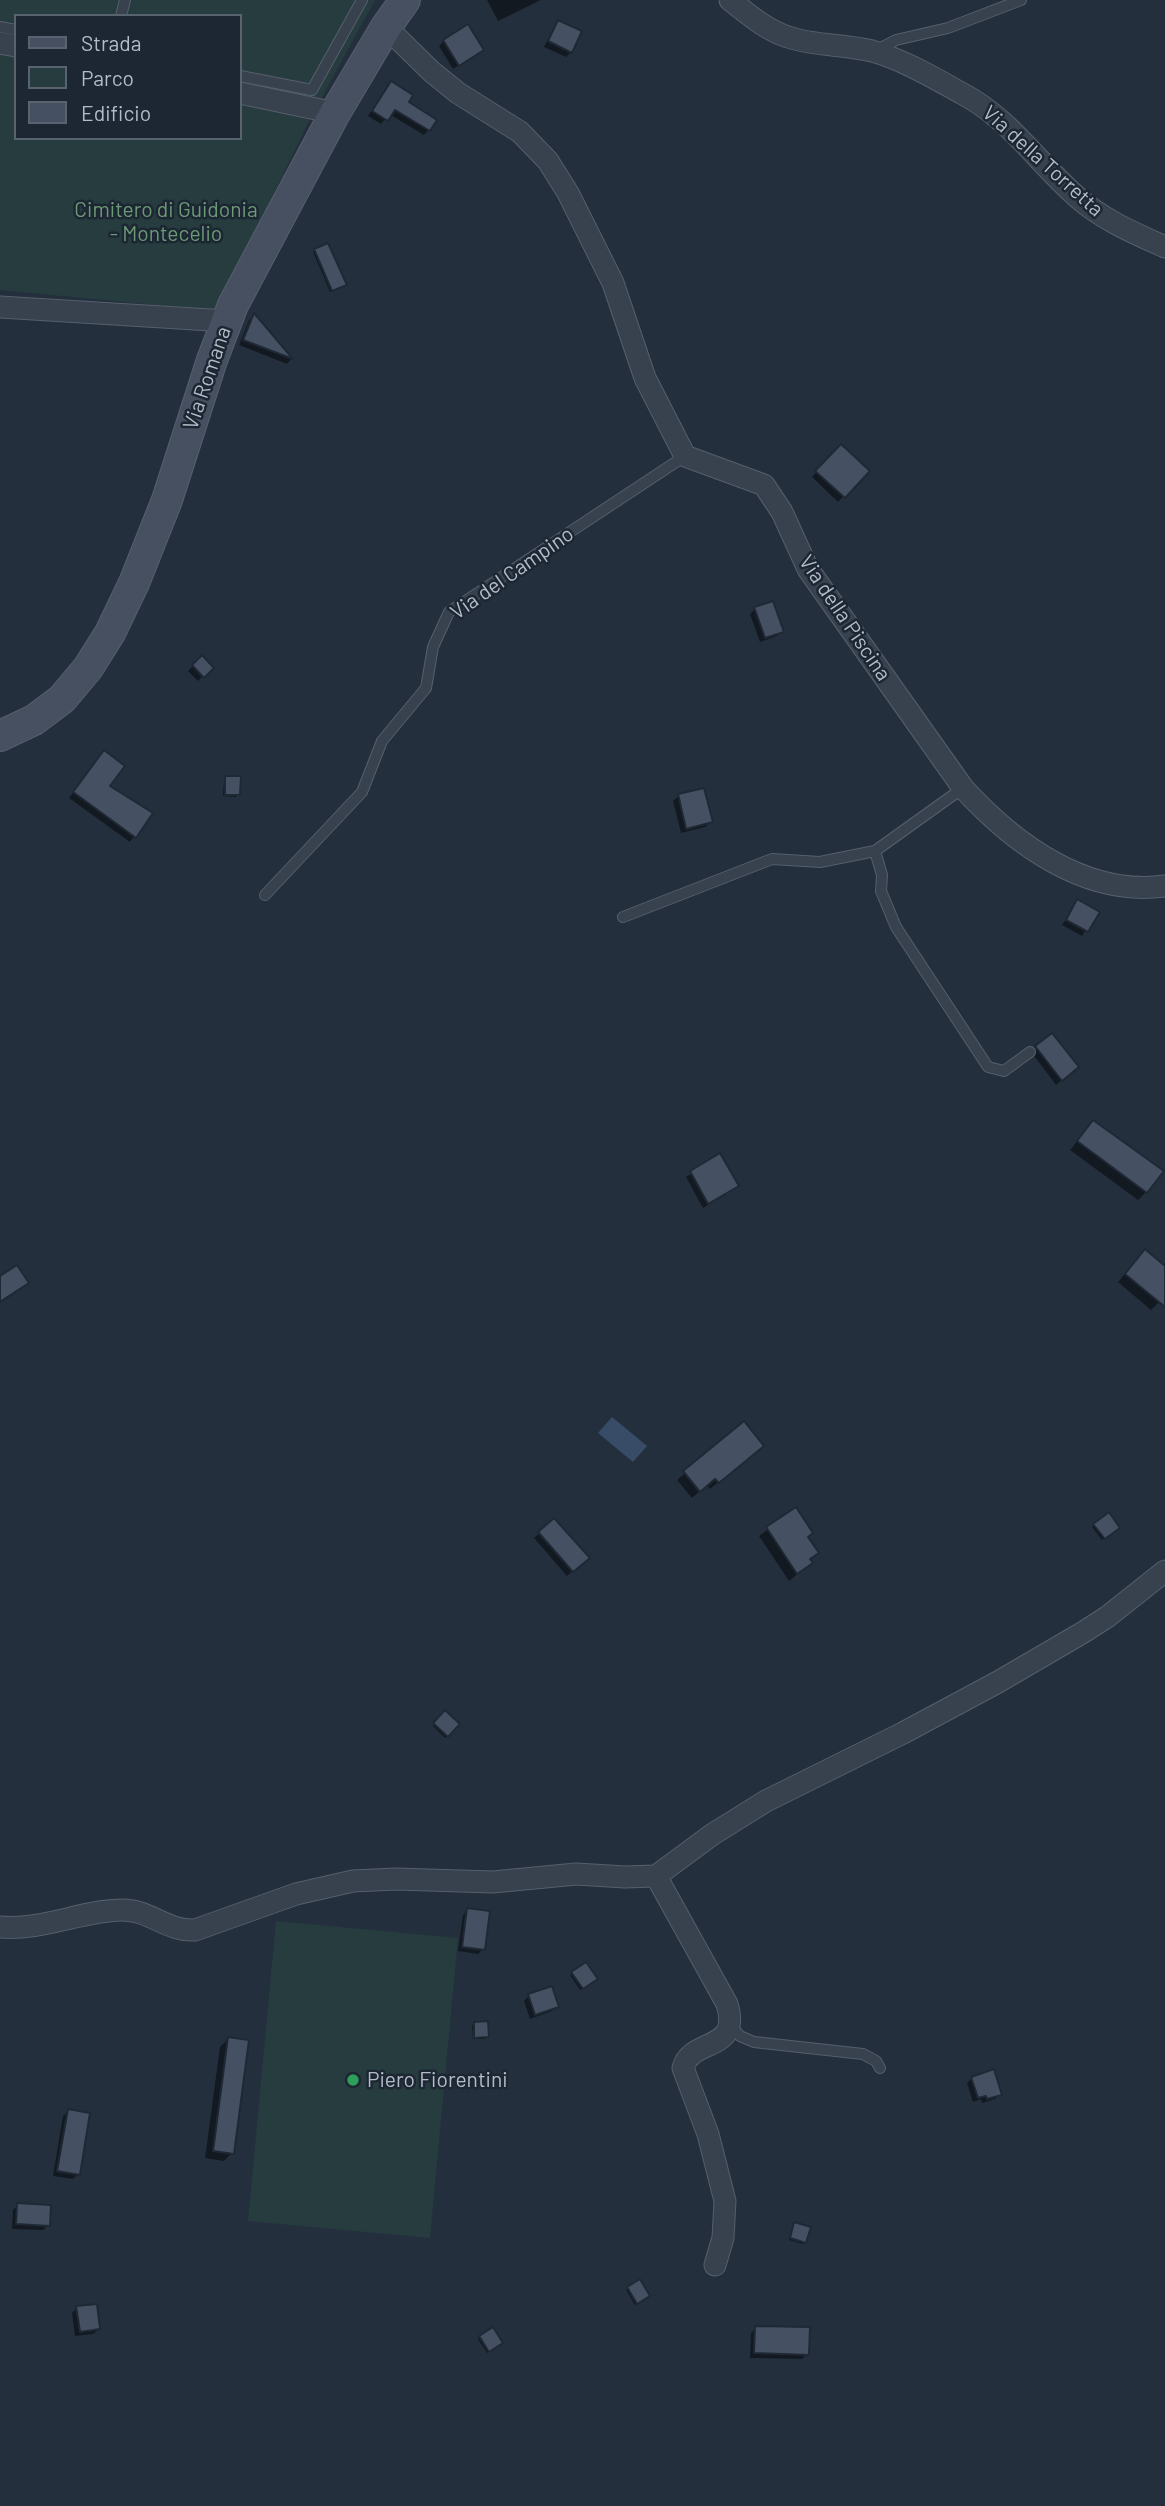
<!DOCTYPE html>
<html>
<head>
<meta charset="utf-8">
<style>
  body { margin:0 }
  #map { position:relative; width:1165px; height:2506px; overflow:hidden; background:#242f3e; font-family:Barlow,sans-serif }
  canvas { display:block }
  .legend { position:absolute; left:14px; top:14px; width:228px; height:126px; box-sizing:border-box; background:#1d2633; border:2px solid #59626f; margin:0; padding:9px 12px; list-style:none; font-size:21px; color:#b4bcc9 }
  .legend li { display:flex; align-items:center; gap:14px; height:35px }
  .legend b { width:35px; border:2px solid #59626f }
</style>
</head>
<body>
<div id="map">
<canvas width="1165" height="2506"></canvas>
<ul class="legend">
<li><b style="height:9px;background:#465061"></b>Strada</li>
<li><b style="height:19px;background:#263c3f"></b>Parco</li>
<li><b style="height:19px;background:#455162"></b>Edificio</li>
</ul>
</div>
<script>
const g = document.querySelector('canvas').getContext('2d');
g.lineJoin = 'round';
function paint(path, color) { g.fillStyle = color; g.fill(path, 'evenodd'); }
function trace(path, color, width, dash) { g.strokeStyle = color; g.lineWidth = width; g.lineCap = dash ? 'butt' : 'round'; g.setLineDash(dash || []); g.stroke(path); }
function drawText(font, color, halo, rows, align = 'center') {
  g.font = font + ' Barlow,sans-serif'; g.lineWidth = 5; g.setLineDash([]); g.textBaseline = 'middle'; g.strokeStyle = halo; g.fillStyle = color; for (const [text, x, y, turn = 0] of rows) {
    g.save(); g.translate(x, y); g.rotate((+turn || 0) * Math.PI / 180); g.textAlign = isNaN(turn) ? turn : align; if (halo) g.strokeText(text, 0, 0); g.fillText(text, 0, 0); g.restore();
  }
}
paint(new Path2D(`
  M 0,0 L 375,0 L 310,119 L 217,311 L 0,290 ZM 16,16 L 240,16 L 240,138 L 16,138 Z
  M 276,1921 L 458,1938 L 430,2238 L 248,2221 Z`), '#263c3f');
paint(new Path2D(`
  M 612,1417 L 647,1446 L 633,1462 L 598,1433 Z`), '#394c67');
paint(new Path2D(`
  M 487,0 L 541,0 L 498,21 Z
  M 559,22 L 571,52 L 566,57 L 544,47 L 554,27 Z
  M 444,41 L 482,50 L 453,69 L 439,46 Z
  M 391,83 L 406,102 L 435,121 L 424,135 L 389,114 L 381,124 L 368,116 Z
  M 315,250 L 343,287 L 330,292 L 313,252 Z
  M 254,316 L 291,359 L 287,364 L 239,345 L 249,320 Z
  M 841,447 L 867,471 L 838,502 L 812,477 Z
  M 755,609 L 782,631 L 777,636 L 760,642 L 750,614 Z
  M 202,657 L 212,667 L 198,681 L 188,671 Z
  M 99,757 L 108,787 L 150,814 L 130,842 L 69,798 Z
  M 226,778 L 238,794 L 236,797 L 223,796 L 224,780 Z
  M 679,796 L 711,822 L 705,827 L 681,833 L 673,801 Z
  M 1078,901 L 1097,912 L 1082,936 L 1062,925 Z
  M 1037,1048 L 1072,1072 L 1056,1085 L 1032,1053 Z
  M 1093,1122 L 1146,1192 L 1138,1200 L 1070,1150 Z
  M 720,1156 L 737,1186 L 703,1208 L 686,1177 Z
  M 1137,1259 L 1163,1266 L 1165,1263 L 1165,1296 L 1151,1310 L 1118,1282 Z
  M 744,1424 L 755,1453 L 710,1489 L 707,1485 L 692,1498 L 677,1480 Z
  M 795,1510 L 806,1537 L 816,1553 L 809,1560 L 811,1563 L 789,1581 L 759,1536 Z
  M 554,1521 L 587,1558 L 567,1576 L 534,1538 Z
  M 1094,1525 L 1116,1530 L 1102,1540 L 1092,1527 Z
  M 445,1713 L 458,1724 L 445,1738 L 433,1726 Z
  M 468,1910 L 483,1949 L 478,1954 L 458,1951 L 463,1915 Z
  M 572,1973 L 594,1981 L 580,1990 L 570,1975 Z
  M 529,1996 L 557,2006 L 552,2011 L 530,2019 L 524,2001 Z
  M 474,2024 L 487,2036 L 485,2039 L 473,2039 L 472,2026 Z
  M 228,2039 L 232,2153 L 224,2161 L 205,2158 L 220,2047 Z
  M 972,2078 L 1000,2094 L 995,2099 L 982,2103 L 981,2099 L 973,2102 L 967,2083 Z
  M 69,2111 L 78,2174 L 73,2179 L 53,2176 L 63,2116 Z
  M 18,2205 L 48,2225 L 43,2230 L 12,2229 L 13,2210 Z
  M 795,2224 L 805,2242 L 803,2244 L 789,2240 Z
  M 628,2288 L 646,2298 L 635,2305 L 626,2290 Z
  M 77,2308 L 99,2329 L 93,2334 L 75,2336 L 72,2313 Z
  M 756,2328 L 807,2354 L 802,2359 L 750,2358 L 751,2333 Z
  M 480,2337 L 499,2345 L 487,2353 L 478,2339 Z`), '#0007');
const building = new Path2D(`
  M 558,20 L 582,31 L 572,53 L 548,41 Z
  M 468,24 L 484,50 L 459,66 L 443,40 Z
  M 391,81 L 413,95 L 409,102 L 437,120 L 430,131 L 395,110 L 388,121 L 372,111 Z
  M 328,243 L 347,285 L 332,291 L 314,249 Z
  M 254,313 L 293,359 L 243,340 Z
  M 841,444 L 870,471 L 845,498 L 815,471 Z
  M 773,601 L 784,632 L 765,638 L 754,607 Z
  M 202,655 L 214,668 L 204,678 L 192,665 Z
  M 104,750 L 125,766 L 110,786 L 153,813 L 136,838 L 73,792 Z
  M 225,776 L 241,776 L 240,795 L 225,795 Z
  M 704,788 L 713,822 L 686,829 L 678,794 Z
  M 1077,899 L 1100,912 L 1088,932 L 1066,920 Z
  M 1052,1033 L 1079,1067 L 1062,1081 L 1035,1046 Z
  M 1093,1120 L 1164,1171 L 1147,1193 L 1077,1141 Z
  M 720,1153 L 739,1186 L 708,1204 L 690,1171 Z
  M 1145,1249 L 1165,1266 L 1165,1307 L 1125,1274 Z
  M 17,1265 L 29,1283 L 0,1302 L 0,1276 Z
  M 744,1421 L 764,1446 L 719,1483 L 715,1479 L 700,1492 L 683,1471 Z
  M 796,1507 L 813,1533 L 808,1537 L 819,1553 L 810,1559 L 813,1563 L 797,1574 L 766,1527 Z
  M 1109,1512 L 1120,1528 L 1105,1539 L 1093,1524 Z
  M 554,1518 L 590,1558 L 573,1572 L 538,1532 Z
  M 445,1710 L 460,1724 L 448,1737 L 433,1723 Z
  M 467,1908 L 490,1911 L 485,1950 L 462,1947 Z
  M 586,1962 L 598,1979 L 583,1989 L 571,1972 Z
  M 552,1986 L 559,2007 L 535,2015 L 528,1994 Z
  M 488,2021 L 489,2037 L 474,2038 L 474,2022 Z
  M 228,2037 L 249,2040 L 234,2154 L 213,2151 Z
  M 994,2069 L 1002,2095 L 987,2099 L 986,2096 L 978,2098 L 971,2077 Z
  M 68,2109 L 90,2113 L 80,2175 L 57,2171 Z
  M 17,2203 L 51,2205 L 50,2226 L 16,2224 Z
  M 794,2222 L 811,2227 L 806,2243 L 790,2238 Z
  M 640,2279 L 650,2296 L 637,2304 L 627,2287 Z
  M 97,2304 L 100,2329 L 80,2332 L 76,2306 Z
  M 755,2326 L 810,2327 L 809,2355 L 754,2353 Z
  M 493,2327 L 503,2343 L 489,2352 L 479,2336 Z`);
paint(building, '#455162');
trace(building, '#1f2835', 2);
const lane = new Path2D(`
  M 121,16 L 125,0
  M 0,27 L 16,30
  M 877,50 L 896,40 L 948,28 L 1021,0
  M 240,76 L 312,90 L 362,0
  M 875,851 L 882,875 L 881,891 L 896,927 L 988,1067 L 1004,1071 L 1030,1052
  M 265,895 L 362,792 L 382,741 L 426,688 L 433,647 L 449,612 L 685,456
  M 623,917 L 772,859 L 820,862 L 875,851 L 963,788
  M 731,2026 L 740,2036 L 754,2042 L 863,2054 L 876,2061 L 880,2068`);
const street = new Path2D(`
  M 730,0 C 748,14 766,30 788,37 C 814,46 844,44 872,51 C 904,60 934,78 963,94 C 1010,119 1038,163 1077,197 C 1103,220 1134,233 1165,247
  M 386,27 L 432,72 L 458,93 L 520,132 L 548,161 L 568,193 L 613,283 L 645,378 L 685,456 L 764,485 L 782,512 L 808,569 L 963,788 C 1014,844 1086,897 1165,886
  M 0,43 L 16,46
  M 240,93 L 335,113
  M 0,307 L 227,321
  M 656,1876 L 727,2004 C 742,2053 691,2037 683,2068 L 708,2134 L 725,2201 L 723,2238 L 715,2265
  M 0,1927 C 42,1931 83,1910 123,1910 C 150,1910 168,1932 195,1930 L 296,1894 L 353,1881 L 396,1879 L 493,1882 L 576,1874 L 625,1877 L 656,1876 L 713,1834 L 766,1801 L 903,1733 L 998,1682 L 1082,1633 L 1107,1617 L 1165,1571`);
const secondary = new Path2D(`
  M 0,736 L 34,720 L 62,699 L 88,668 L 110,633 L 134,583 L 167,500 L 212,360 L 233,305 L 335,113 L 386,27 L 405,0`);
trace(lane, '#565f6c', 12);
trace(street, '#565f6c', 23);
trace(secondary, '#565f6c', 32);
trace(lane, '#38414e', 10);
trace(street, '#38414e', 21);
trace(secondary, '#465061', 30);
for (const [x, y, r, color] of [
  [353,2080,7,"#2e9e5b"]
]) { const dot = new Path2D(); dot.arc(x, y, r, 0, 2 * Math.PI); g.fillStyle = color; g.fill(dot); trace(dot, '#1d2633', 2.5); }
drawText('21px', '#b4bcc9', '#1d2633', [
  ["Via della Torretta",1043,161,42],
  ["Via Romana",207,378,-71],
  ["Via del Campino",512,573,-35],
  ["Via della Piscina",845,618,56]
]);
drawText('21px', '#6b9a76', '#1d2633', [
  ["Cimitero di Guidonia",166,210],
  ["- Montecelio",166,234]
]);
drawText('21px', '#b4bcc9', '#1d2633', [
  ["Piero Fiorentini",367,2080]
], 'left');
</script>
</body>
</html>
